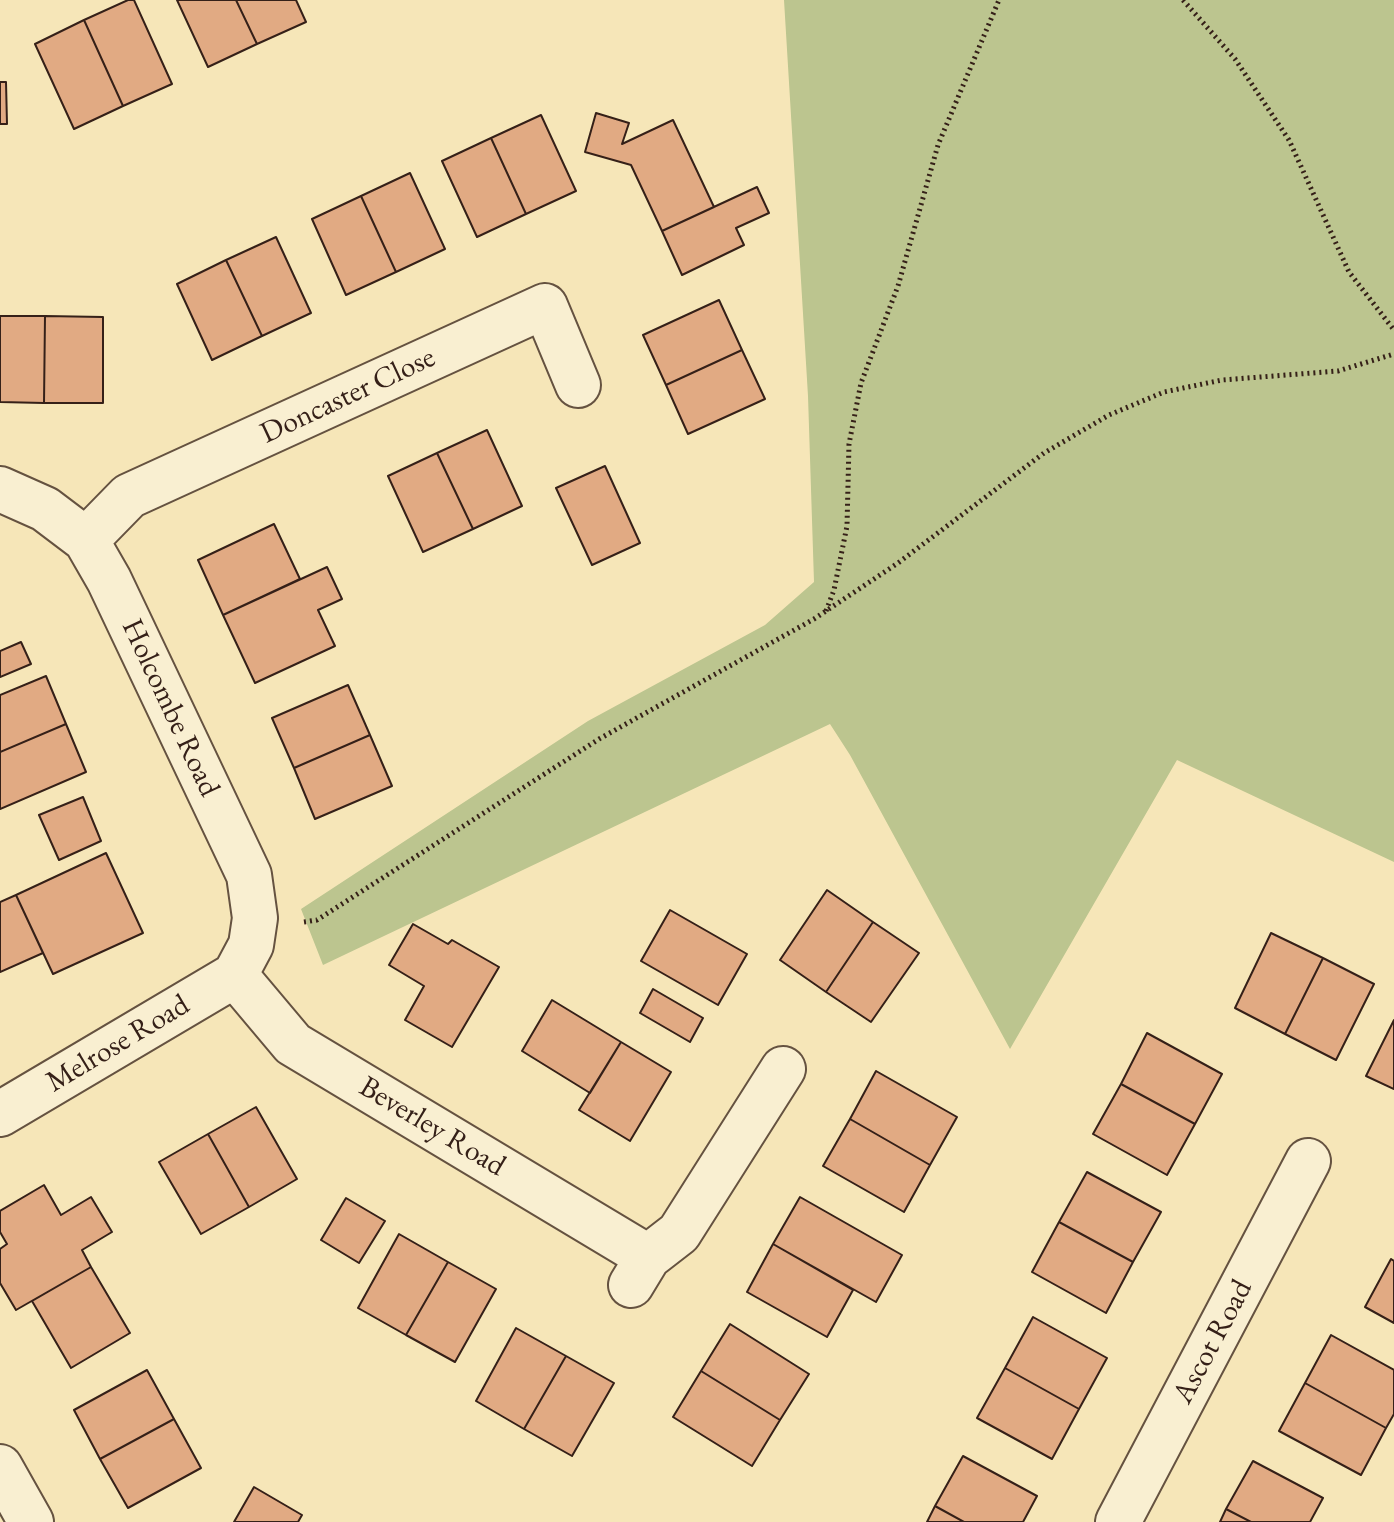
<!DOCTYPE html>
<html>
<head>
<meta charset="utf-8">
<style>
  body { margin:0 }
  canvas { display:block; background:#f6e6b8 }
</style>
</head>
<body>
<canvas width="1394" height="1522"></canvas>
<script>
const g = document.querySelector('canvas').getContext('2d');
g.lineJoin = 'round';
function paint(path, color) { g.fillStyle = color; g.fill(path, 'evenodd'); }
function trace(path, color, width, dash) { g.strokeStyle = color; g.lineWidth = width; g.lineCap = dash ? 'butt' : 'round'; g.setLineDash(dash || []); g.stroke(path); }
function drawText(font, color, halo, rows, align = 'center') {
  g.font = font + ' "EB Garamond",serif'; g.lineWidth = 7; g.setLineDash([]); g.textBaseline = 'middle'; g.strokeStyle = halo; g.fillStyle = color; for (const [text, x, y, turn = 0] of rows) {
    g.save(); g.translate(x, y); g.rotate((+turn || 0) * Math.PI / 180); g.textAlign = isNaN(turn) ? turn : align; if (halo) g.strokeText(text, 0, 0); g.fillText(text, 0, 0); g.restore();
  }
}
paint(new Path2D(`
  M 784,0 L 1394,0 L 1394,862 L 1177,760 L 1010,1049 L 850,755 L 830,724 L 323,965 L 301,909 L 588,721 L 765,625 L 814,582 L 808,396 Z`), '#bcc58f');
const building = new Path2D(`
  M 128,0 L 134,0 L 172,84 L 123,106 L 84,20 Z
  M 177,0 L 236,0 L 257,44 L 208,67 Z
  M 236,0 L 296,0 L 306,22 L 257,44 Z
  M 84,20 L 123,106 L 74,129 L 35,44 Z
  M 0,82 L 6,82 L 7,124 L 0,124 Z
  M 596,113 L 629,123 L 622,144 L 673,120 L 714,207 L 662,231 L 631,165 L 585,152 Z
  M 541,115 L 576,191 L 526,214 L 491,138 Z
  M 491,138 L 526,214 L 477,237 L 442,161 Z
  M 410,173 L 445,249 L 396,272 L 361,196 Z
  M 757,187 L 769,213 L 736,228 L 744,245 L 682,275 L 662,231 Z
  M 361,196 L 396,272 L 346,295 L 312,219 Z
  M 276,237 L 311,313 L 262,336 L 226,260 Z
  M 226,260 L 262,336 L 212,360 L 177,284 Z
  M 719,300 L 742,350 L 666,385 L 643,335 Z
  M 0,316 L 45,316 L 44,403 L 0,402 Z
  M 45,316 L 103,317 L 103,403 L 44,403 Z
  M 742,350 L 765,399 L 688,434 L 666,385 Z
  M 487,430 L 522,506 L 473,529 L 437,453 Z
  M 437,453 L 473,529 L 423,552 L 388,476 Z
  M 605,466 L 640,543 L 592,565 L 556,488 Z
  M 274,524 L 300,579 L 223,615 L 198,560 Z
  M 327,567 L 342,599 L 318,610 L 335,646 L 255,683 L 223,615 Z
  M 21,642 L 31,664 L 0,677 L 0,651 Z
  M 46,676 L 66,724 L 0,752 L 0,695 Z
  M 348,685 L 370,735 L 294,768 L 272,718 Z
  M 66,724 L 86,772 L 0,809 L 0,752 Z
  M 370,735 L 392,786 L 315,819 L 294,768 Z
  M 83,797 L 101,841 L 59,860 L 39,815 Z
  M 106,853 L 143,933 L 53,974 L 16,895 Z
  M 827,890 L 873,922 L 826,992 L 780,960 Z
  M 16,895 L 43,953 L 0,972 L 0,902 Z
  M 670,910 L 747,954 L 718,1005 L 641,961 Z
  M 873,922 L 919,953 L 871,1022 L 826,992 Z
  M 413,924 L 448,944 L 452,940 L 499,967 L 452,1047 L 405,1020 L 424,986 L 389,965 Z
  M 1271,933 L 1323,958 L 1285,1034 L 1235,1008 Z
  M 1323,958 L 1374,984 L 1336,1060 L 1285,1034 Z
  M 653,989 L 703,1018 L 690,1042 L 640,1013 Z
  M 552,1000 L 621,1042 L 590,1093 L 522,1051 Z
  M 1394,1020 L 1394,1089 L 1366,1076 Z
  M 1147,1033 L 1222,1074 L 1195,1124 L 1121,1084 Z
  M 621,1042 L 671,1072 L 630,1141 L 579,1110 Z
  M 876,1071 L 957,1117 L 930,1165 L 850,1119 Z
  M 1121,1084 L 1195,1124 L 1167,1175 L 1093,1134 Z
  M 256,1107 L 297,1179 L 249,1207 L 208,1134 Z
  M 850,1119 L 930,1165 L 904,1212 L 823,1166 Z
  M 208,1134 L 249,1207 L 201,1234 L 159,1162 Z
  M 1087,1172 L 1161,1212 L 1133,1262 L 1059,1222 Z
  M 44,1185 L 61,1215 L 91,1197 L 112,1232 L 82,1250 L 91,1267 L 16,1310 L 0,1283 L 0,1249 L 7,1244 L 0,1232 L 0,1211 Z
  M 800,1197 L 902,1255 L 876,1302 L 773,1244 Z
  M 346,1198 L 385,1221 L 359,1263 L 321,1240 Z
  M 1059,1222 L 1133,1262 L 1106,1313 L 1032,1272 Z
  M 399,1234 L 448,1262 L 406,1335 L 358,1308 Z
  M 773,1244 L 853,1290 L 827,1337 L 747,1292 Z
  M 1391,1259 L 1394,1261 L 1394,1323 L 1365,1307 Z
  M 448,1262 L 496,1289 L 455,1362 L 406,1335 Z
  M 91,1267 L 130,1333 L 71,1368 L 32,1301 Z
  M 1033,1317 L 1107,1358 L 1079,1409 L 1005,1368 Z
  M 730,1324 L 809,1374 L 780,1420 L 701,1371 Z
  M 516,1328 L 566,1356 L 524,1429 L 476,1401 Z
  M 1331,1335 L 1394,1370 L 1394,1414 L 1386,1428 L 1305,1383 Z
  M 566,1356 L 614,1383 L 572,1456 L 524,1429 Z
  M 1005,1368 L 1079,1409 L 1052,1459 L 977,1418 Z
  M 147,1370 L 174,1419 L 100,1459 L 74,1410 Z
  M 701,1371 L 780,1420 L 752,1466 L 673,1417 Z
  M 1305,1383 L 1386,1428 L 1361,1475 L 1279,1431 Z
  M 174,1419 L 201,1468 L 128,1508 L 100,1459 Z
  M 963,1456 L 1037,1496 L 1023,1522 L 964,1522 L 935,1506 Z
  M 1253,1461 L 1323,1498 L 1310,1522 L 1251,1522 L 1226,1509 Z
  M 254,1487 L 302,1515 L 298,1522 L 234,1522 Z
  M 935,1506 L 964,1522 L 927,1522 Z
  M 1226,1509 L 1251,1522 L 1220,1522 Z`);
paint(building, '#e1aa83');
trace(building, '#352018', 2);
const minor = new Path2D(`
  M 0,489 L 45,509 L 86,540 L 109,580 L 249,875 L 255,918 L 251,945 L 235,975
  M 86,540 L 129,496 L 545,306 L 578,385
  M 235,975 L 293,1044 L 648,1257
  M 0,1114 L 235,975
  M 631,1285 L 648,1257 L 679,1233 L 783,1069
  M 0,1467 L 31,1522
  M 1118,1522 L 1308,1161`);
trace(minor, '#655240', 48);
trace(new Path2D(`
  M 1183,0 L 1235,59 L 1289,140 L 1349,272 L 1394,330
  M 826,611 L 834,590 L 847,526 L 849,444 L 861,383 L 898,286 L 938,145 L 999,0
  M 304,922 L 317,920 L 599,739 L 814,619 L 898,563 L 1044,453 L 1109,415 L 1164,392 L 1222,380 L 1338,371 L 1394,354`), '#352018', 5, [2, 4]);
trace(minor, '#f9efd1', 44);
drawText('30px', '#352018', '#f9efd1', [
  ["Doncaster Close",348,396,-25],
  ["Holcombe Road",170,708,65],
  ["Melrose Road",118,1044,-31],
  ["Beverley Road",432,1127,31],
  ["Ascot Road",1213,1342,-62]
]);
</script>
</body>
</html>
